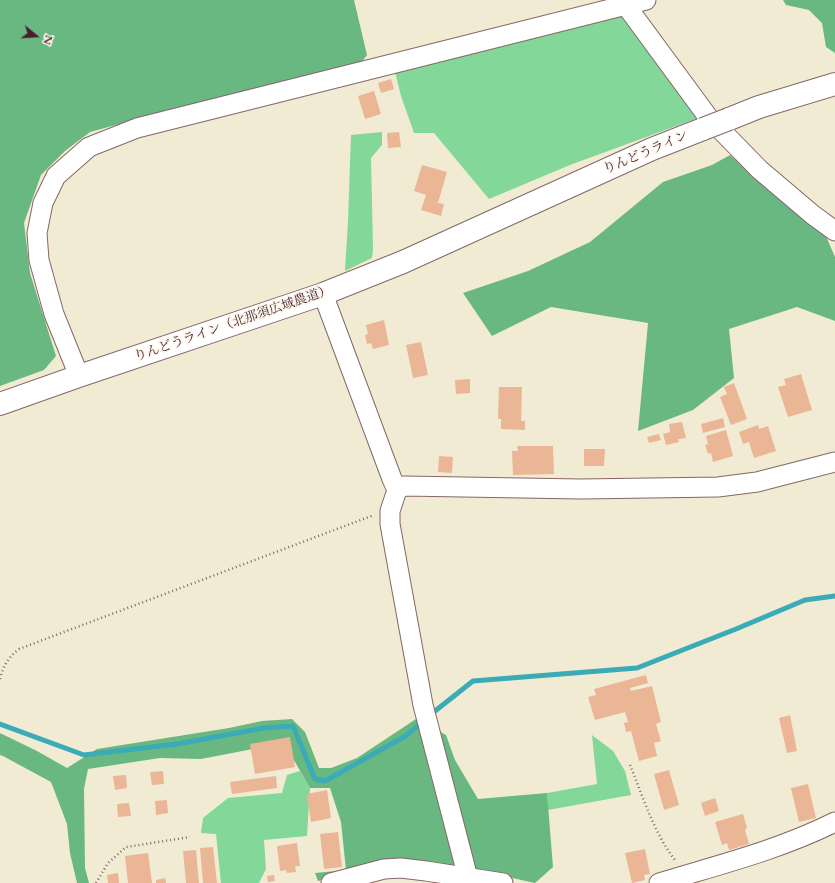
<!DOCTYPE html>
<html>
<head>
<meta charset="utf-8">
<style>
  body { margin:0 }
  #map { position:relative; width:835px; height:883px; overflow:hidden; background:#f2ebd3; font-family:Cardo,serif }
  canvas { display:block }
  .north { position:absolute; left:16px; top:16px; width:40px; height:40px; -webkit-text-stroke:3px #fbf7ec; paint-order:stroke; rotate:108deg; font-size:11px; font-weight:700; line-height:16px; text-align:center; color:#4a1f2b }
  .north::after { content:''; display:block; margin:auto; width:14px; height:18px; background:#4a1f2b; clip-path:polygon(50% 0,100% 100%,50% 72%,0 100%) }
</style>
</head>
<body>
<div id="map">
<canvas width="835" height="883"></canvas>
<div class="north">N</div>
</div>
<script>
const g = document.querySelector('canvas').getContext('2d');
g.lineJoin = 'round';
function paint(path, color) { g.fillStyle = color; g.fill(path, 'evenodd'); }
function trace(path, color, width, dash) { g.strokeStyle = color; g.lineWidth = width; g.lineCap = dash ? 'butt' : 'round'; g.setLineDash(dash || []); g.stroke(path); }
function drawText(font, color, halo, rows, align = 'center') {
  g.font = font + ' Cardo,"Noto Serif JP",serif'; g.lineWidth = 3; g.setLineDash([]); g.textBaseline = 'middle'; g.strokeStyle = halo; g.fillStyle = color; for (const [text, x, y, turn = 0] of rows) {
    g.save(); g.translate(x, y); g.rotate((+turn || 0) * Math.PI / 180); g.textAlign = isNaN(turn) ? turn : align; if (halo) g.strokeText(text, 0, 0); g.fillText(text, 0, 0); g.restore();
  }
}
paint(new Path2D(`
  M 621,16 L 698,118 L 570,165 L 489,199 L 434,133 L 414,133 L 401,96 L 395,72 L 477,49 Z
  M 382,132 L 382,145 L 371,158 L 373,249 L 372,258 L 345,271 L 348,221 L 351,135 Z
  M 592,735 L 613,751 L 625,771 L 631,795 L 548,810 L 547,793 L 597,784 Z
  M 300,771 L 310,788 L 307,836 L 264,840 L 266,869 L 259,883 L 221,883 L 216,834 L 201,833 L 203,818 L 228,798 L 282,793 L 287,775 Z`), '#82d799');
paint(new Path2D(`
  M 0,0 L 354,0 L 367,55 L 360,64 L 145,117 L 90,132 L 65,151 L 41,175 L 24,223 L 30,273 L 56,356 L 44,370 L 0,386 Z
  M 783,0 L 835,0 L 835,53 L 826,47 L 822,23 L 809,10 L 786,5 Z
  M 730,155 L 762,183 L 825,234 L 835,257 L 835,321 L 797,307 L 729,329 L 734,378 L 693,410 L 638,431 L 648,323 L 551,307 L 492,336 L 463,293 L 528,271 L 590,242 L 663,182 L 712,165 Z
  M 292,719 L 305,732 L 319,768 L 331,768 L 357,758 L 416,719 L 446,735 L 455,760 L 478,799 L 547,793 L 553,867 L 535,883 L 485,872 L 400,863 L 318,881 L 315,873 L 346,870 L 341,822 L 330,788 L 310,788 L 284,743 L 201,759 L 160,758 L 88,769 L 84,789 L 85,868 L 89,883 L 77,883 L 70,853 L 67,824 L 51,782 L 3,756 L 0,755 L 0,733 L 37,751 L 67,768 L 97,749 L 229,728 L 262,721 Z`), '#69b881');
trace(new Path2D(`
  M 430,715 L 473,681 L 637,668 L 736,629 L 805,600 L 835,596
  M 0,724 L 84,755 L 177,744 L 264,728 L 293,726 L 315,779 L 325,781 L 404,737 L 423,722`), '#3babb7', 5);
paint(new Path2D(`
  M 391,79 L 394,89 L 381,93 L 378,83 Z
  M 374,91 L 381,114 L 365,119 L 358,96 Z
  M 399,132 L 401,147 L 388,148 L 387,133 Z
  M 422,165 L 447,172 L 438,203 L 444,204 L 441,216 L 421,210 L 426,195 L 414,191 Z
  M 384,320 L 389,345 L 373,349 L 371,343 L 367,344 L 365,335 L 368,334 L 366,325 Z
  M 421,342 L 428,375 L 413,378 L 406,345 Z
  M 801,374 L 812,410 L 788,417 L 778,387 L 786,385 L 784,379 Z
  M 470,379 L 470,393 L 456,394 L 455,380 Z
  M 734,383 L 747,419 L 731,425 L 720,397 L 727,394 L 724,387 Z
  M 499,387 L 522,387 L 521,421 L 525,421 L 525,430 L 501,429 L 501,419 L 498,419 Z
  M 723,418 L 725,427 L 703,433 L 701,424 Z
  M 682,422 L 686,438 L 678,439 L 679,442 L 666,445 L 663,434 L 670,432 L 669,424 Z
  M 758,425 L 759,429 L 768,426 L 776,451 L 754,458 L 749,442 L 743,444 L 739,432 Z
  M 726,430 L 733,456 L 713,462 L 711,453 L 708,454 L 705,445 L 708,444 L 706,436 Z
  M 659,434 L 661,440 L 649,443 L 647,437 Z
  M 517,446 L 553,446 L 554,474 L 513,475 L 512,451 L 518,451 Z
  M 584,449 L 605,449 L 604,466 L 584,466 Z
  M 439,456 L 453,457 L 452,473 L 438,472 Z
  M 646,675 L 648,683 L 630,688 L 631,691 L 652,686 L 661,722 L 656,724 L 661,741 L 654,743 L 657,756 L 639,761 L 631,731 L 626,732 L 624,723 L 628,722 L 625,712 L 595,720 L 588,697 L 596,695 L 594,689 Z
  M 790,715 L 797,751 L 787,753 L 779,718 Z
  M 290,737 L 295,767 L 255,774 L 250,744 Z
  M 669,770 L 679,805 L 664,810 L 654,774 Z
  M 163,771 L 164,784 L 152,785 L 150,772 Z
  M 126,775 L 127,788 L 115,790 L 113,776 Z
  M 276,776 L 277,788 L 232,794 L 230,782 Z
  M 808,784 L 816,818 L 799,822 L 791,788 Z
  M 327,790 L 331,818 L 311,822 L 307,794 Z
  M 715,798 L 719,811 L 705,816 L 701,803 Z
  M 167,800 L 168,813 L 156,815 L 155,801 Z
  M 129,803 L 131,816 L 118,817 L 117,804 Z
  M 743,814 L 747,828 L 745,830 L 749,844 L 729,850 L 727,843 L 722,845 L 715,822 Z
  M 338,832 L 342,867 L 324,869 L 320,834 Z
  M 297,843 L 300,866 L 295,866 L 296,872 L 287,873 L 286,870 L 280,871 L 277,846 Z
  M 213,847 L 217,883 L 203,883 L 200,848 Z
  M 645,849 L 650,874 L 644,875 L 645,880 L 632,883 L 625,853 Z
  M 196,850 L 199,883 L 186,883 L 183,851 Z
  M 148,853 L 152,883 L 128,883 L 125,856 Z
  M 118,873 L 119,883 L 108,883 L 107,875 Z
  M 274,875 L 275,881 L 268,882 L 267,876 Z
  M 165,878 L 166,883 L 156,883 L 156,880 Z`), '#eab695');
const minor = new Path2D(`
  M 622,0 L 708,117 L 760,170 L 813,215 L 835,231
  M 323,294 L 392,479 L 397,490
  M 79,376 L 54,314 L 39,260 L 37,233 L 43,203 L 56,176 L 89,147 L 137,128 L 646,0
  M 468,878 L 423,705 L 390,524 L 390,511 L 397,490 L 404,486 L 581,489 L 718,487 L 757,482 L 835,462
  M 331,883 L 384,869 L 401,868 L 426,871 L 503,883
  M 659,883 C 718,865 779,850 835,822`);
const tertiary = new Path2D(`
  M 729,119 L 759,107 L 835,84
  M 0,404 L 79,376 L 323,294 L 403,262 L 652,149 L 703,129`);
trace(minor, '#856666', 21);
trace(tertiary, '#856666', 24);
trace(new Path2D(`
  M 0,679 C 3,666 8,658 19,649 L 374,515
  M 630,765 C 643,797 654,833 675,860
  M 96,883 L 108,863 L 126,847 L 190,837`), '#856666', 2.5, [1, 3]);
trace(minor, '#fff', 19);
trace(tertiary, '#fff', 22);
const tertiaryBridge = new Path2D(`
  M 703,129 L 729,119`);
trace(tertiaryBridge, '#856666', 24, []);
trace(tertiaryBridge, '#fff', 22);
drawText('13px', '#4a1f2b', '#fbf7ec', [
  ["りんどうライン",646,153,-23],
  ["りんどうライン（北那須広域農道）",233,324,-19]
]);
</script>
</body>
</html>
